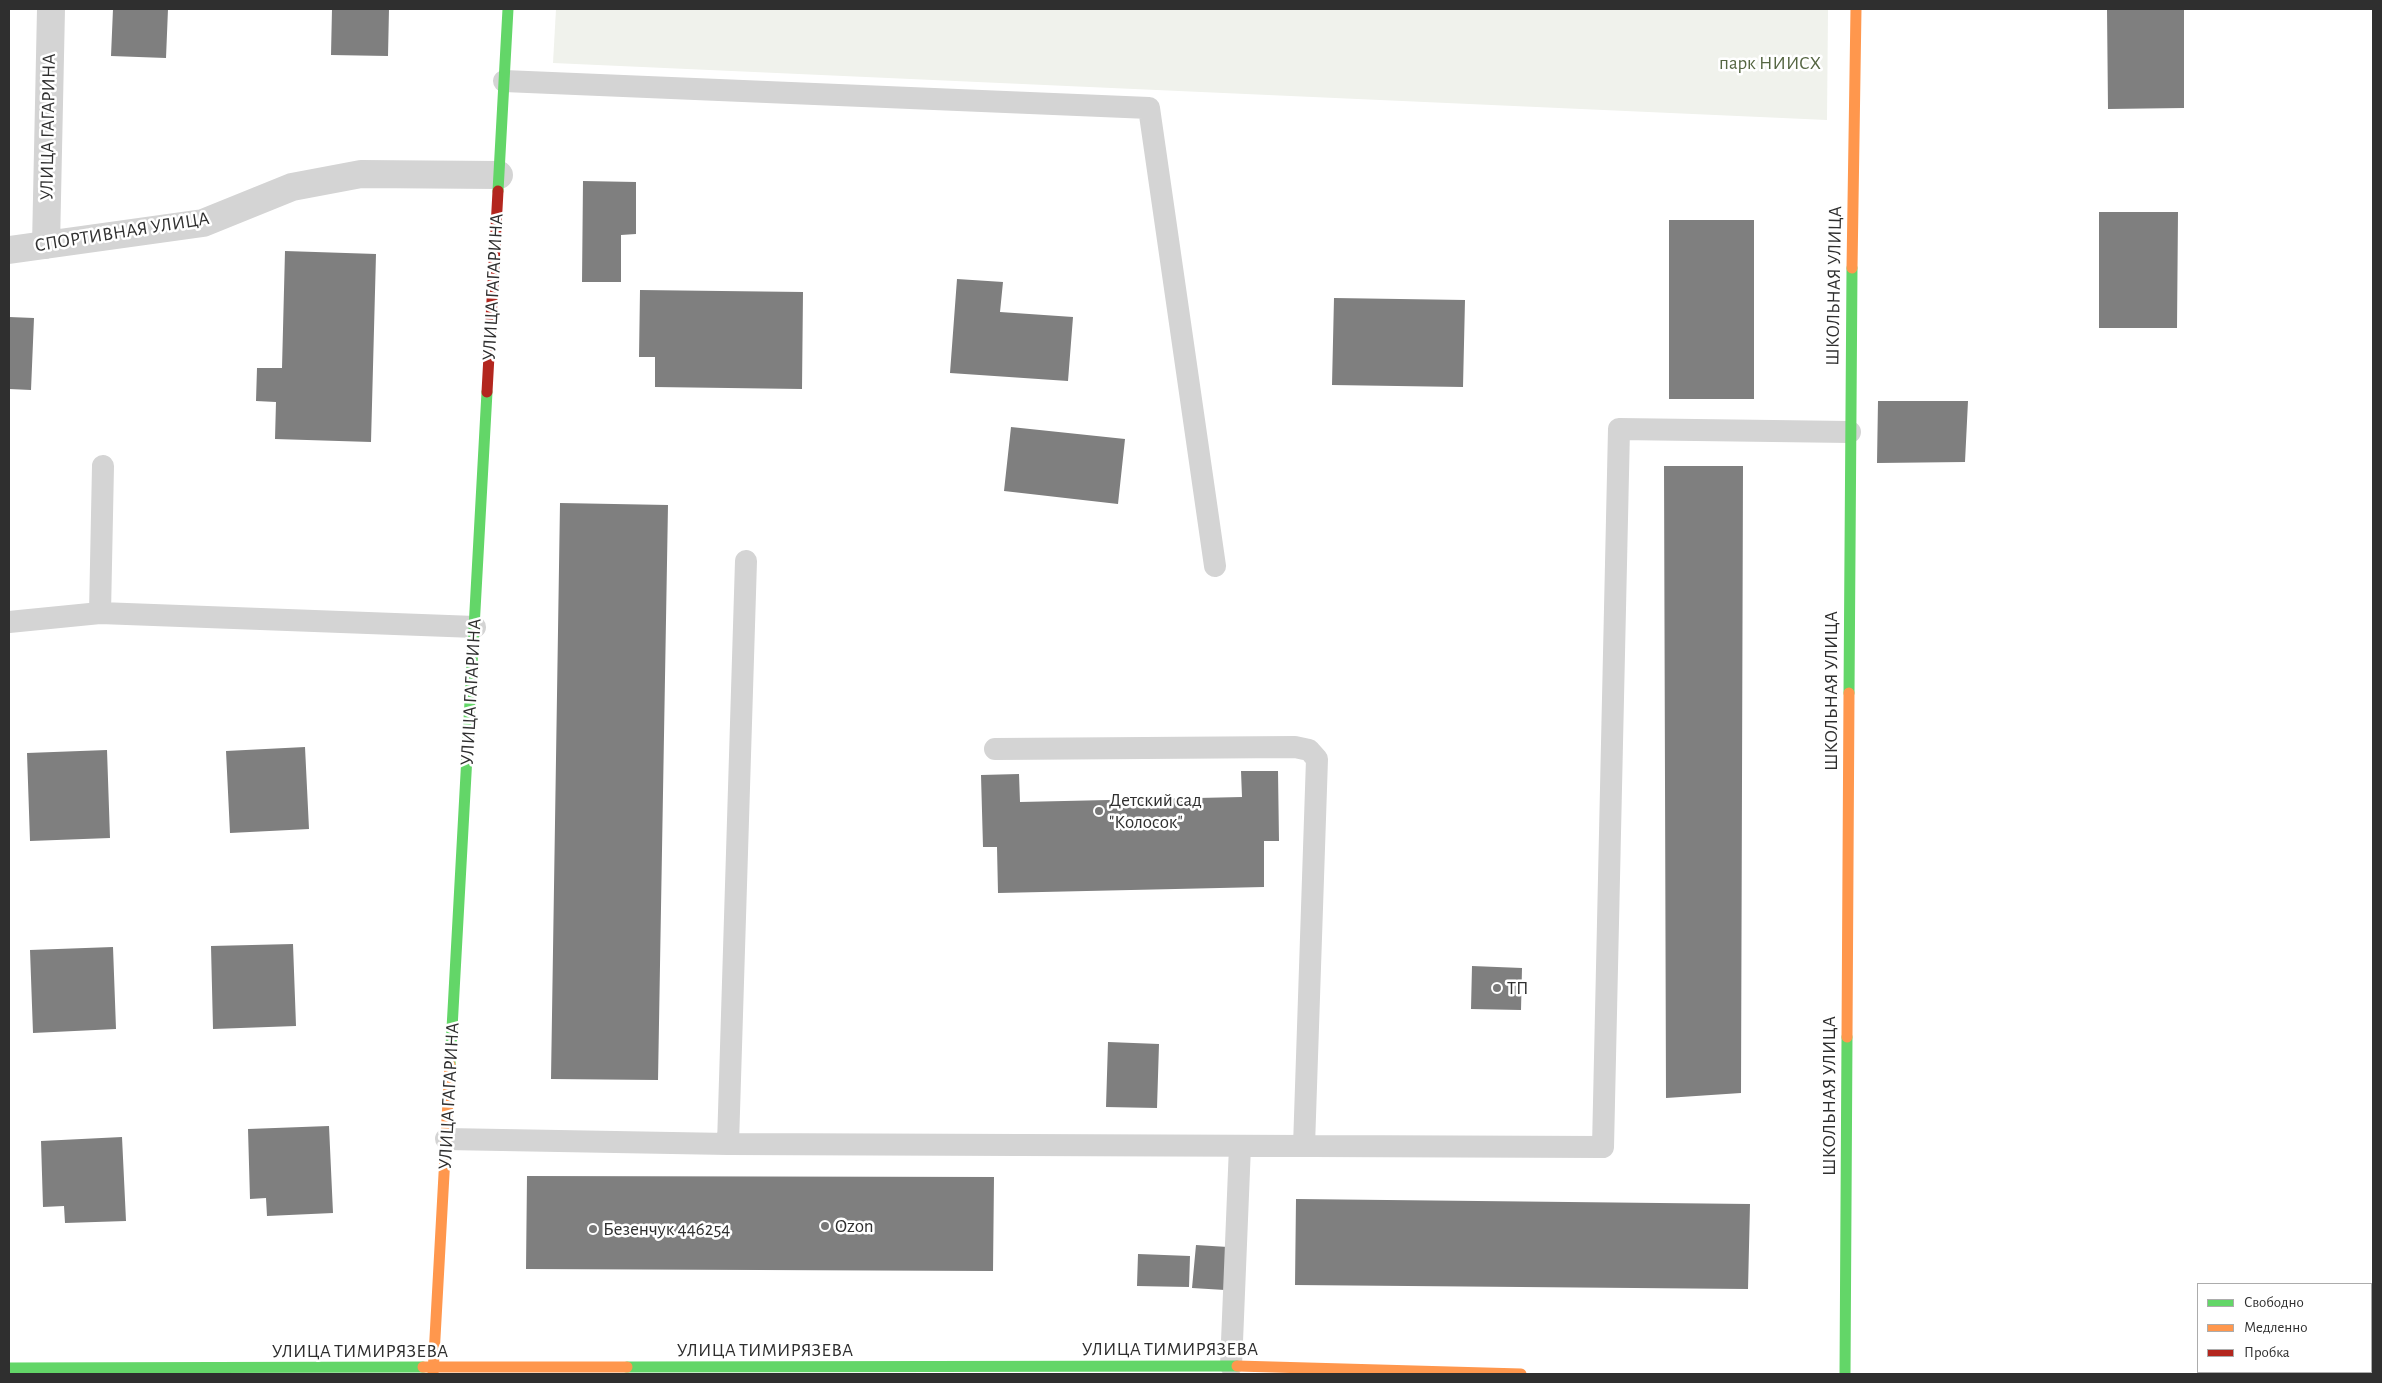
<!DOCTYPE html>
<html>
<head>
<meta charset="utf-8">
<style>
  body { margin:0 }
  #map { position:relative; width:2382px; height:1383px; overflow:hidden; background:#fff; font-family:"Alegreya Sans",sans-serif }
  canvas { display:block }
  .frame { position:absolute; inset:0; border:10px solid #2f2f2f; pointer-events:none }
  .legend { position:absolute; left:2197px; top:1283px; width:175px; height:90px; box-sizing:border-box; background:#fff; border:1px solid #acacac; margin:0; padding:6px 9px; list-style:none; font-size:15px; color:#2f2f2f }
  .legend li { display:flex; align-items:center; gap:10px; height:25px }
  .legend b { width:25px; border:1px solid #acacac }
</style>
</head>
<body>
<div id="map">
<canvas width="2382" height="1383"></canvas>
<div class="frame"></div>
<ul class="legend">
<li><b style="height:6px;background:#63d668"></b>Свободно</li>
<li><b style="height:6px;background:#ff974d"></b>Медленно</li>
<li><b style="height:6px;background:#b3261e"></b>Пробка</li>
</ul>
</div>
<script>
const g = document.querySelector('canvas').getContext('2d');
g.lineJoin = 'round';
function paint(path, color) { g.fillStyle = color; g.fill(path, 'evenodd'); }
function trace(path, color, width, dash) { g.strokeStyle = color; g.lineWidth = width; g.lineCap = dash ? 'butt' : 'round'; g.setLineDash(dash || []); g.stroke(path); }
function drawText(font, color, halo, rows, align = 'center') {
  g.font = font + ' "Alegreya Sans",sans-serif'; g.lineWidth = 5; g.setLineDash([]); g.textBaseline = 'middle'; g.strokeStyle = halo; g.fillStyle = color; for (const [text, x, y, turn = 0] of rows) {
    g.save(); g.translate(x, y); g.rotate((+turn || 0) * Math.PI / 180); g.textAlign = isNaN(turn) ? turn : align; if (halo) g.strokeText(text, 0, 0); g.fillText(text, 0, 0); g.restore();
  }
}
paint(new Path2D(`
  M 556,9 L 1828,9 L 1827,120 L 553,63 Z`), '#f0f2ec');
paint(new Path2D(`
  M 113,9 L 168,9 L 166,58 L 111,56 Z
  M 332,9 L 389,9 L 388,56 L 331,55 Z
  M 2107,9 L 2184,9 L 2184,108 L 2108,109 Z
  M 583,181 L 636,182 L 636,234 L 621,235 L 621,282 L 582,282 Z
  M 2099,212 L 2178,212 L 2177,328 L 2099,328 Z
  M 1669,220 L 1754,220 L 1754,399 L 1669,399 Z
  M 285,251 L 376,254 L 371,442 L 275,439 L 276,402 L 256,401 L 257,368 L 282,368 Z
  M 957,279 L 1003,282 L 1000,312 L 1073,317 L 1068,381 L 950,373 Z
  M 640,290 L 803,292 L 802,389 L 655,387 L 655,357 L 639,357 Z
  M 1334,298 L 1465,300 L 1463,387 L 1332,385 Z
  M 9,317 L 34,318 L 31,390 L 9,389 Z
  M 1878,401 L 1968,401 L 1965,462 L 1877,463 Z
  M 1011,427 L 1125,439 L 1118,504 L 1004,491 Z
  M 1664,466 L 1743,466 L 1741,1093 L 1666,1098 Z
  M 560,503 L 668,505 L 658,1080 L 551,1079 Z
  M 305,747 L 309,829 L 230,833 L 226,751 Z
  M 107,750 L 110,838 L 30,841 L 27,753 Z
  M 1241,771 L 1278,771 L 1279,841 L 1264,841 L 1264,887 L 998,893 L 997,847 L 983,847 L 981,775 L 1019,774 L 1020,802 L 1242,797 Z
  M 293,944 L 296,1026 L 213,1029 L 211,946 Z
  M 113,947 L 116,1029 L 33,1033 L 30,950 Z
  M 1472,966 L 1522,968 L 1521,1010 L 1471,1009 Z
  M 1108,1042 L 1159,1044 L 1157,1108 L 1106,1107 Z
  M 329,1126 L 333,1213 L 267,1216 L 266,1198 L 250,1199 L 248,1129 Z
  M 122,1137 L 126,1221 L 65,1223 L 64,1206 L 43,1207 L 41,1141 Z
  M 527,1176 L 994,1177 L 993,1271 L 526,1269 Z
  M 1296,1199 L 1750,1204 L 1748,1289 L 1295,1285 Z
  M 1196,1245 L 1228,1247 L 1225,1290 L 1192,1288 Z
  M 1138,1254 L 1190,1256 L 1189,1287 L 1137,1286 Z`), '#7f7f7f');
trace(new Path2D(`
  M 504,81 L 1149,108 L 1215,566
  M 103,466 L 100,613 L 475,627
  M 746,561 L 728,1144 L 1603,1147 L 1619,429 L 1850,432
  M 9,622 L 100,613
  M 995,749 L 1295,747 L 1309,750 L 1317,759 L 1304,1146
  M 446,1139 L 728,1144
  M 1231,1366 L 1240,1146`), '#d4d4d4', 22);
trace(new Path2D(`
  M 46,245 L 51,9
  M 9,250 L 203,223 L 292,187 L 361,174 L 499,175`), '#d4d4d4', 28);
trace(new Path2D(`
  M 498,191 L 508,9
  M 1849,693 L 1852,268
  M 450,1065 L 487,392
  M 627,1367 L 1237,1366
  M 9,1368 L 423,1367
  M 1845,1374 L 1847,1037`), '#63d668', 11);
trace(new Path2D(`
  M 1852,268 L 1856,9
  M 1847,1037 L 1849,693
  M 1237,1366 L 1521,1374
  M 423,1367 L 627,1367
  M 433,1374 L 450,1065`), '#ff974d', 11);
trace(new Path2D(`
  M 487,392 L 498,191`), '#b3261e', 11);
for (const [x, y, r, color] of [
  [1099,811,5,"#787878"],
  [1497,988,5,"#787878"],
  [825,1226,5,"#787878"],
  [593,1229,5,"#787878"]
]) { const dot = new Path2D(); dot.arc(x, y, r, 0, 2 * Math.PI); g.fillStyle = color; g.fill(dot); trace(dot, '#fff', 2); }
drawText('19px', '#556642', '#fff', [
  ["парк НИИСХ",1770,63]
]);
drawText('19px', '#2f2f2f', '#fff', [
  ["УЛИЦА ГАГАРИНА",48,127,-89],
  ["СПОРТИВНАЯ УЛИЦА",122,232,-9],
  ["ШКОЛЬНАЯ УЛИЦА",1834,286,-89],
  ["УЛИЦА ГАГАРИНА",493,287,-87],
  ["ШКОЛЬНАЯ УЛИЦА",1831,691,-90],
  ["УЛИЦА ГАГАРИНА",471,692,-87],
  ["УЛИЦА ГАГАРИНА",449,1096,-87],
  ["ШКОЛЬНАЯ УЛИЦА",1829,1096,-90],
  ["УЛИЦА ТИМИРЯЗЕВА",1170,1349],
  ["УЛИЦА ТИМИРЯЗЕВА",765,1350],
  ["УЛИЦА ТИМИРЯЗЕВА",360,1351]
]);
drawText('19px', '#2f2f2f', '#fff', [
  ["Детский сад",1109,800],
  ["\"Колосок\"",1109,822],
  ["ТП",1507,988],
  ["Ozon",835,1226],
  ["Безенчук 446254",603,1229]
], 'left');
</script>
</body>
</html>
